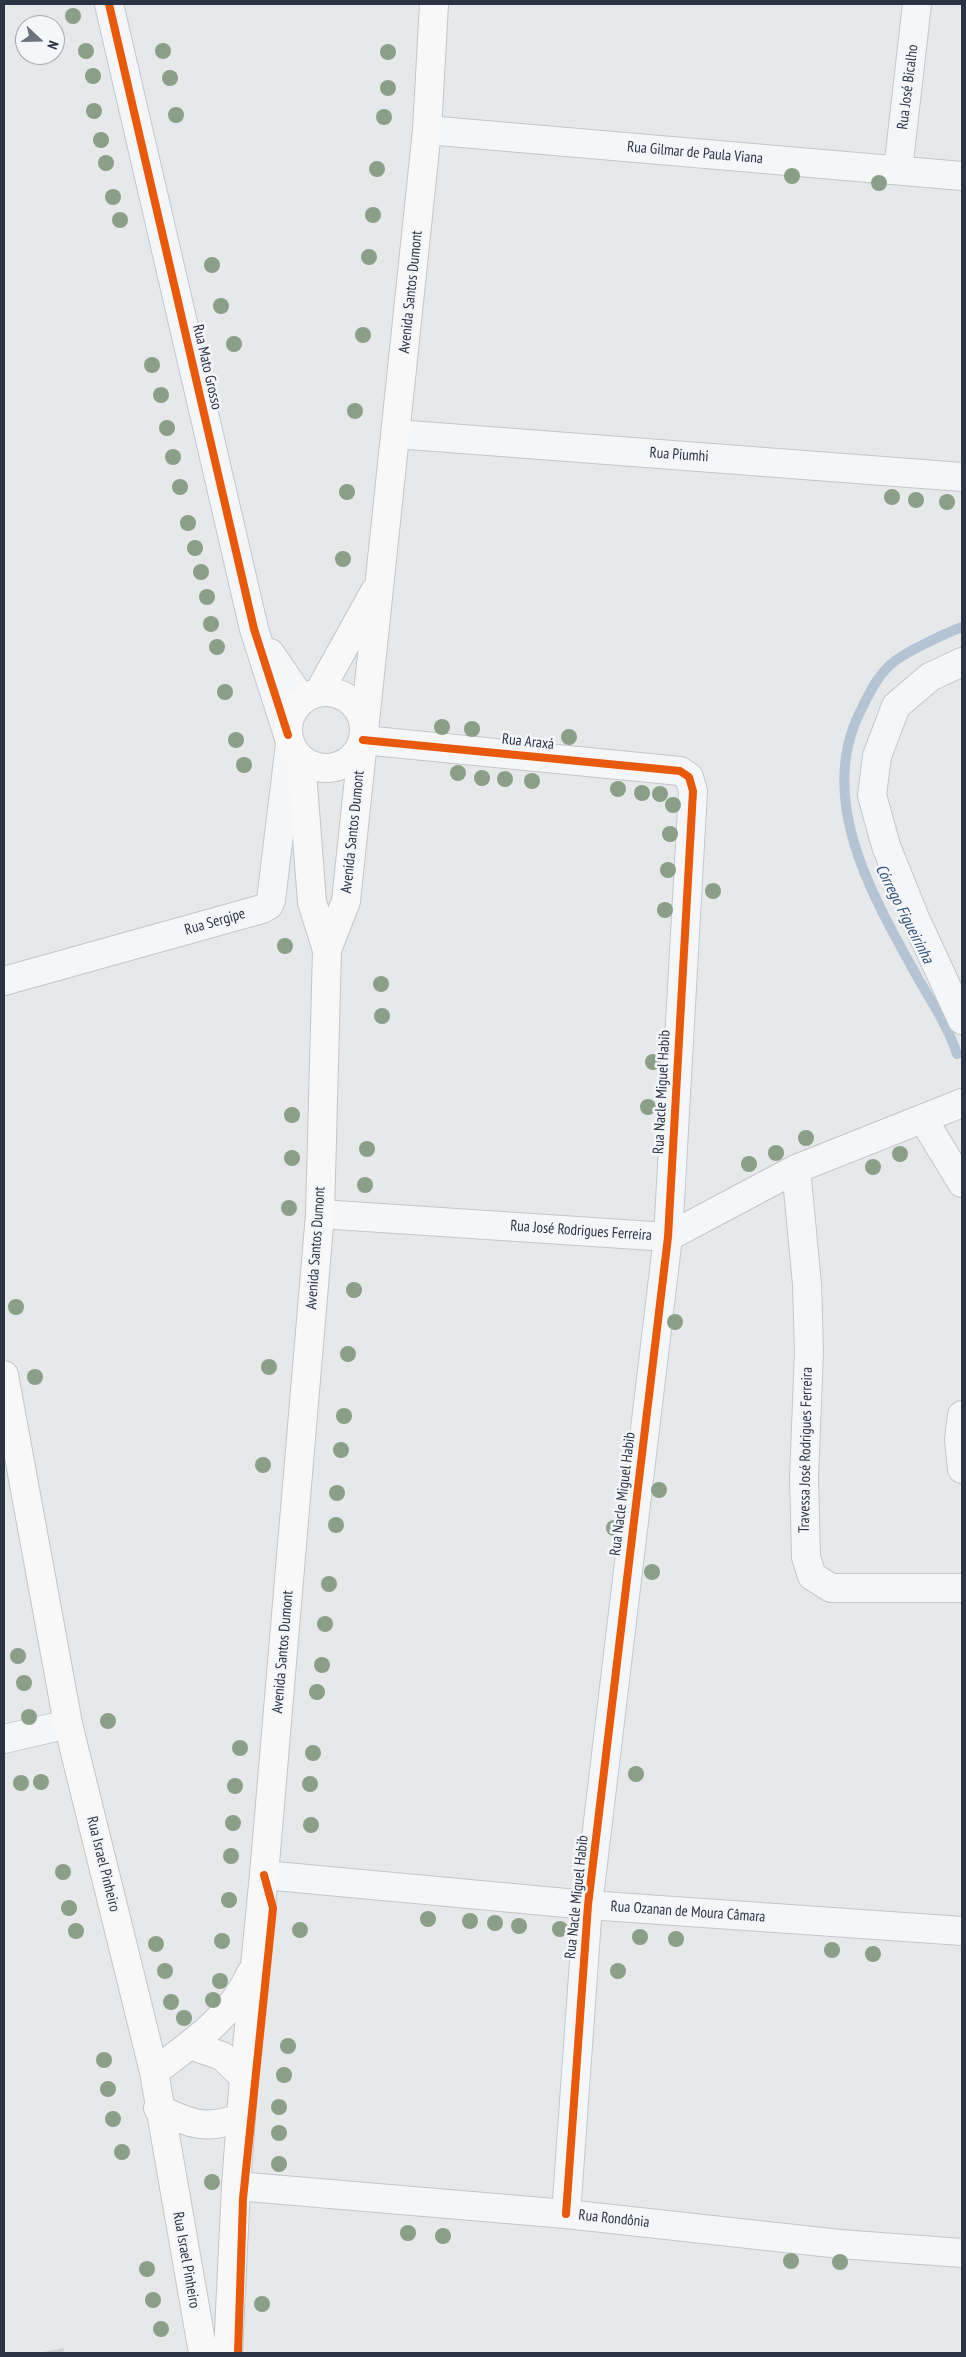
<!DOCTYPE html>
<html>
<head>
<meta charset="utf-8">
<style>
  body { margin:0 }
  #map { position:relative; width:966px; height:2357px; overflow:hidden; background:#e6e8ea; font-family:"PT Sans Narrow",sans-serif }
  canvas { display:block }
  .frame { position:absolute; inset:0; border:5px solid #2b3445; pointer-events:none }
  .north { position:absolute; left:15px; top:15px; width:50px; height:50px; box-sizing:border-box; background:#f4f6f9; border:1px solid #a4a8b1; border-radius:50%; rotate:111deg; font-size:14px; font-weight:700; line-height:20px; text-align:center; color:#2b3445 }
  .north::after { content:''; display:block; margin:auto; width:18px; height:22px; background:#6c737f; clip-path:polygon(50% 0,100% 100%,50% 72%,0 100%) }
</style>
</head>
<body>
<div id="map">
<canvas width="966" height="2357"></canvas>
<div class="frame"></div>
<div class="north">N</div>
</div>
<script>
const g = document.querySelector('canvas').getContext('2d');
g.lineJoin = 'round';
function trace(path, color, width, dash) { g.strokeStyle = color; g.lineWidth = width; g.lineCap = dash ? 'butt' : 'round'; g.setLineDash(dash || []); g.stroke(path); }
function paint(path, color) { g.fillStyle = color; g.fill(path, 'evenodd'); }
function drawText(font, color, halo, rows, align = 'center') {
  g.font = font + ' "PT Sans Narrow",sans-serif'; g.lineWidth = 5; g.setLineDash([]); g.textBaseline = 'middle'; g.strokeStyle = halo; g.fillStyle = color; for (const [text, x, y, turn = 0] of rows) {
    g.save(); g.translate(x, y); g.rotate((+turn || 0) * Math.PI / 180); g.textAlign = isNaN(turn) ? turn : align; if (halo) g.strokeText(text, 0, 0); g.fillText(text, 0, 0); g.restore();
  }
}
trace(new Path2D(`
  M 957,1054 C 948,1027 933,1004 919,980 C 876,902 816,804 859,714 C 868,696 878,673 895,661 C 908,651 946,633 962,627`), '#b4c4d5', 10);
paint(new Path2D(`
  M 64,2348 L 63,2353 L 44,2353 L 44,2352 Z`), '#ced0d3');
const minor = new Path2D(`
  M 109,4 L 254,629 L 288,735
  M 427,130 L 962,176
  M 898,170 L 917,4
  M 396,434 L 962,477
  M 270,653 L 302,700
  M 962,662 L 930,677 L 896,706 L 877,756 L 872,795 L 886,846 L 915,918 L 962,1020
  M 363,740 L 680,771 L 689,777 L 693,791 L 668,1237 L 588,1905 L 566,2214
  M 4,981 L 262,909 L 269,905 L 271,900 L 290,744
  M 923,1119 L 962,1183
  M 796,1169 L 807,1284 L 809,1351 L 804,1478 L 806,1557 L 812,1576 L 831,1588 L 962,1588
  M 320,1214 L 668,1237 L 796,1169 L 962,1103
  M 962,1415 L 959,1439 L 962,1469
  M 4,1739 L 68,1724
  M 264,1875 L 588,1905 L 962,1931
  M 236,2186 L 566,2214 L 840,2244 L 962,2253`);
const major = new Path2D(`
  M288 730a38 38 0 1 1 76 0a38 38 0 1 1-76 0Z
  M 319,692 L 375,591
  M 364,731 L 427,130 L 434,4
  M 327,950 L 346,901 L 363,741
  M 4,1375 L 68,1724 L 154,2072 L 203,2353
  M 190,2045 L 222,2056 L 244,2077
  M 154,2072 C 192,2043 231,2018 251,1973
  M 158,2108 C 188,2124 208,2131 241,2117
  M 228,2353 L 236,2186 L 244,2077 L 264,1875 L 320,1214 L 327,950 L 312,902 L 301,759`);
trace(minor, '#c4c6c8', 30);
trace(major, '#c2c5c8', 30);
trace(minor, '#f5f6f7', 28);
trace(major, '#f8f8f8', 28);
trace(new Path2D(`
  M 109,4 L 254,629 L 288,735
  M 363,740 L 680,771 L 689,777 L 693,791 L 668,1237 L 588,1905 L 566,2214
  M 238,2353 L 243,2199 L 273,1908 L 264,1875`), '#e8590c', 8);
g.fillStyle = '#8a9e88';
for (const [x, y] of [
  [73,16],
  [86,51],
  [163,51],
  [388,52],
  [93,76],
  [170,78],
  [388,88],
  [94,111],
  [176,115],
  [384,117],
  [101,140],
  [106,163],
  [377,169],
  [792,176],
  [879,183],
  [113,197],
  [373,215],
  [120,220],
  [369,257],
  [212,265],
  [221,306],
  [363,335],
  [234,344],
  [152,365],
  [161,395],
  [355,411],
  [167,428],
  [173,457],
  [180,487],
  [347,492],
  [892,497],
  [916,500],
  [947,502],
  [188,523],
  [195,548],
  [343,559],
  [201,572],
  [207,597],
  [211,624],
  [217,647],
  [225,692],
  [442,727],
  [472,729],
  [569,737],
  [236,740],
  [244,765],
  [458,773],
  [482,778],
  [505,779],
  [532,781],
  [618,789],
  [642,793],
  [660,794],
  [673,805],
  [670,834],
  [668,870],
  [713,891],
  [665,910],
  [285,946],
  [381,984],
  [382,1016],
  [653,1062],
  [648,1107],
  [292,1115],
  [806,1138],
  [367,1149],
  [776,1153],
  [900,1154],
  [292,1158],
  [749,1164],
  [873,1167],
  [365,1185],
  [289,1208],
  [354,1290],
  [16,1307],
  [675,1322],
  [348,1354],
  [269,1367],
  [35,1377],
  [344,1416],
  [341,1450],
  [263,1465],
  [659,1490],
  [337,1493],
  [336,1525],
  [614,1528],
  [652,1572],
  [329,1584],
  [325,1624],
  [18,1656],
  [322,1665],
  [24,1683],
  [317,1692],
  [29,1717],
  [108,1721],
  [240,1748],
  [313,1753],
  [636,1774],
  [41,1782],
  [21,1783],
  [310,1784],
  [235,1786],
  [233,1823],
  [311,1825],
  [231,1856],
  [63,1872],
  [229,1900],
  [69,1908],
  [428,1919],
  [470,1921],
  [495,1923],
  [519,1926],
  [560,1929],
  [300,1930],
  [76,1931],
  [640,1937],
  [676,1939],
  [222,1941],
  [156,1944],
  [832,1950],
  [873,1954],
  [165,1971],
  [618,1971],
  [220,1981],
  [213,2000],
  [171,2002],
  [184,2018],
  [288,2046],
  [104,2060],
  [284,2075],
  [108,2089],
  [279,2107],
  [113,2119],
  [279,2133],
  [122,2152],
  [279,2164],
  [212,2182],
  [408,2233],
  [443,2236],
  [791,2261],
  [840,2262],
  [147,2269],
  [153,2300],
  [262,2304],
  [161,2329]
]) { g.beginPath(); g.arc(x, y, 8, 0, 2 * Math.PI); g.fill(); }
drawText('15px', '#2b3445', '#f4f6f9', [
  ["Rua José Bicalho",908,87,-83],
  ["Rua Gilmar de Paula Viana",695,153,5],
  ["Avenida Santos Dumont",411,292,-84],
  ["Rua Mato Grosso",207,367,77],
  ["Rua Piumhi",679,455,4],
  ["Rua Araxá",528,742,6],
  ["Avenida Santos Dumont",353,832,-84],
  ["Rua Sergipe",215,922,-16],
  ["Rua Nacle Miguel Habib",662,1092,-87],
  ["Rua José Rodrigues Ferreira",581,1231,4],
  ["Avenida Santos Dumont",316,1248,-86],
  ["Travessa José Rodrigues Ferreira",806,1450,-89],
  ["Rua Nacle Miguel Habib",623,1494,-83],
  ["Avenida Santos Dumont",283,1652,-85],
  ["Rua Israel Pinheiro",103,1864,76],
  ["Rua Nacle Miguel Habib",577,1897,-84],
  ["Rua Ozanan de Moura Câmara",688,1912,4],
  ["Rua Rondônia",614,2219,6],
  ["Rua Israel Pinheiro",186,2260,80]
]);
drawText('italic 16px', '#34527a', '#f4f6f9', [
  ["Córrego Figueirinha",904,914,63]
]);
</script>
</body>
</html>
